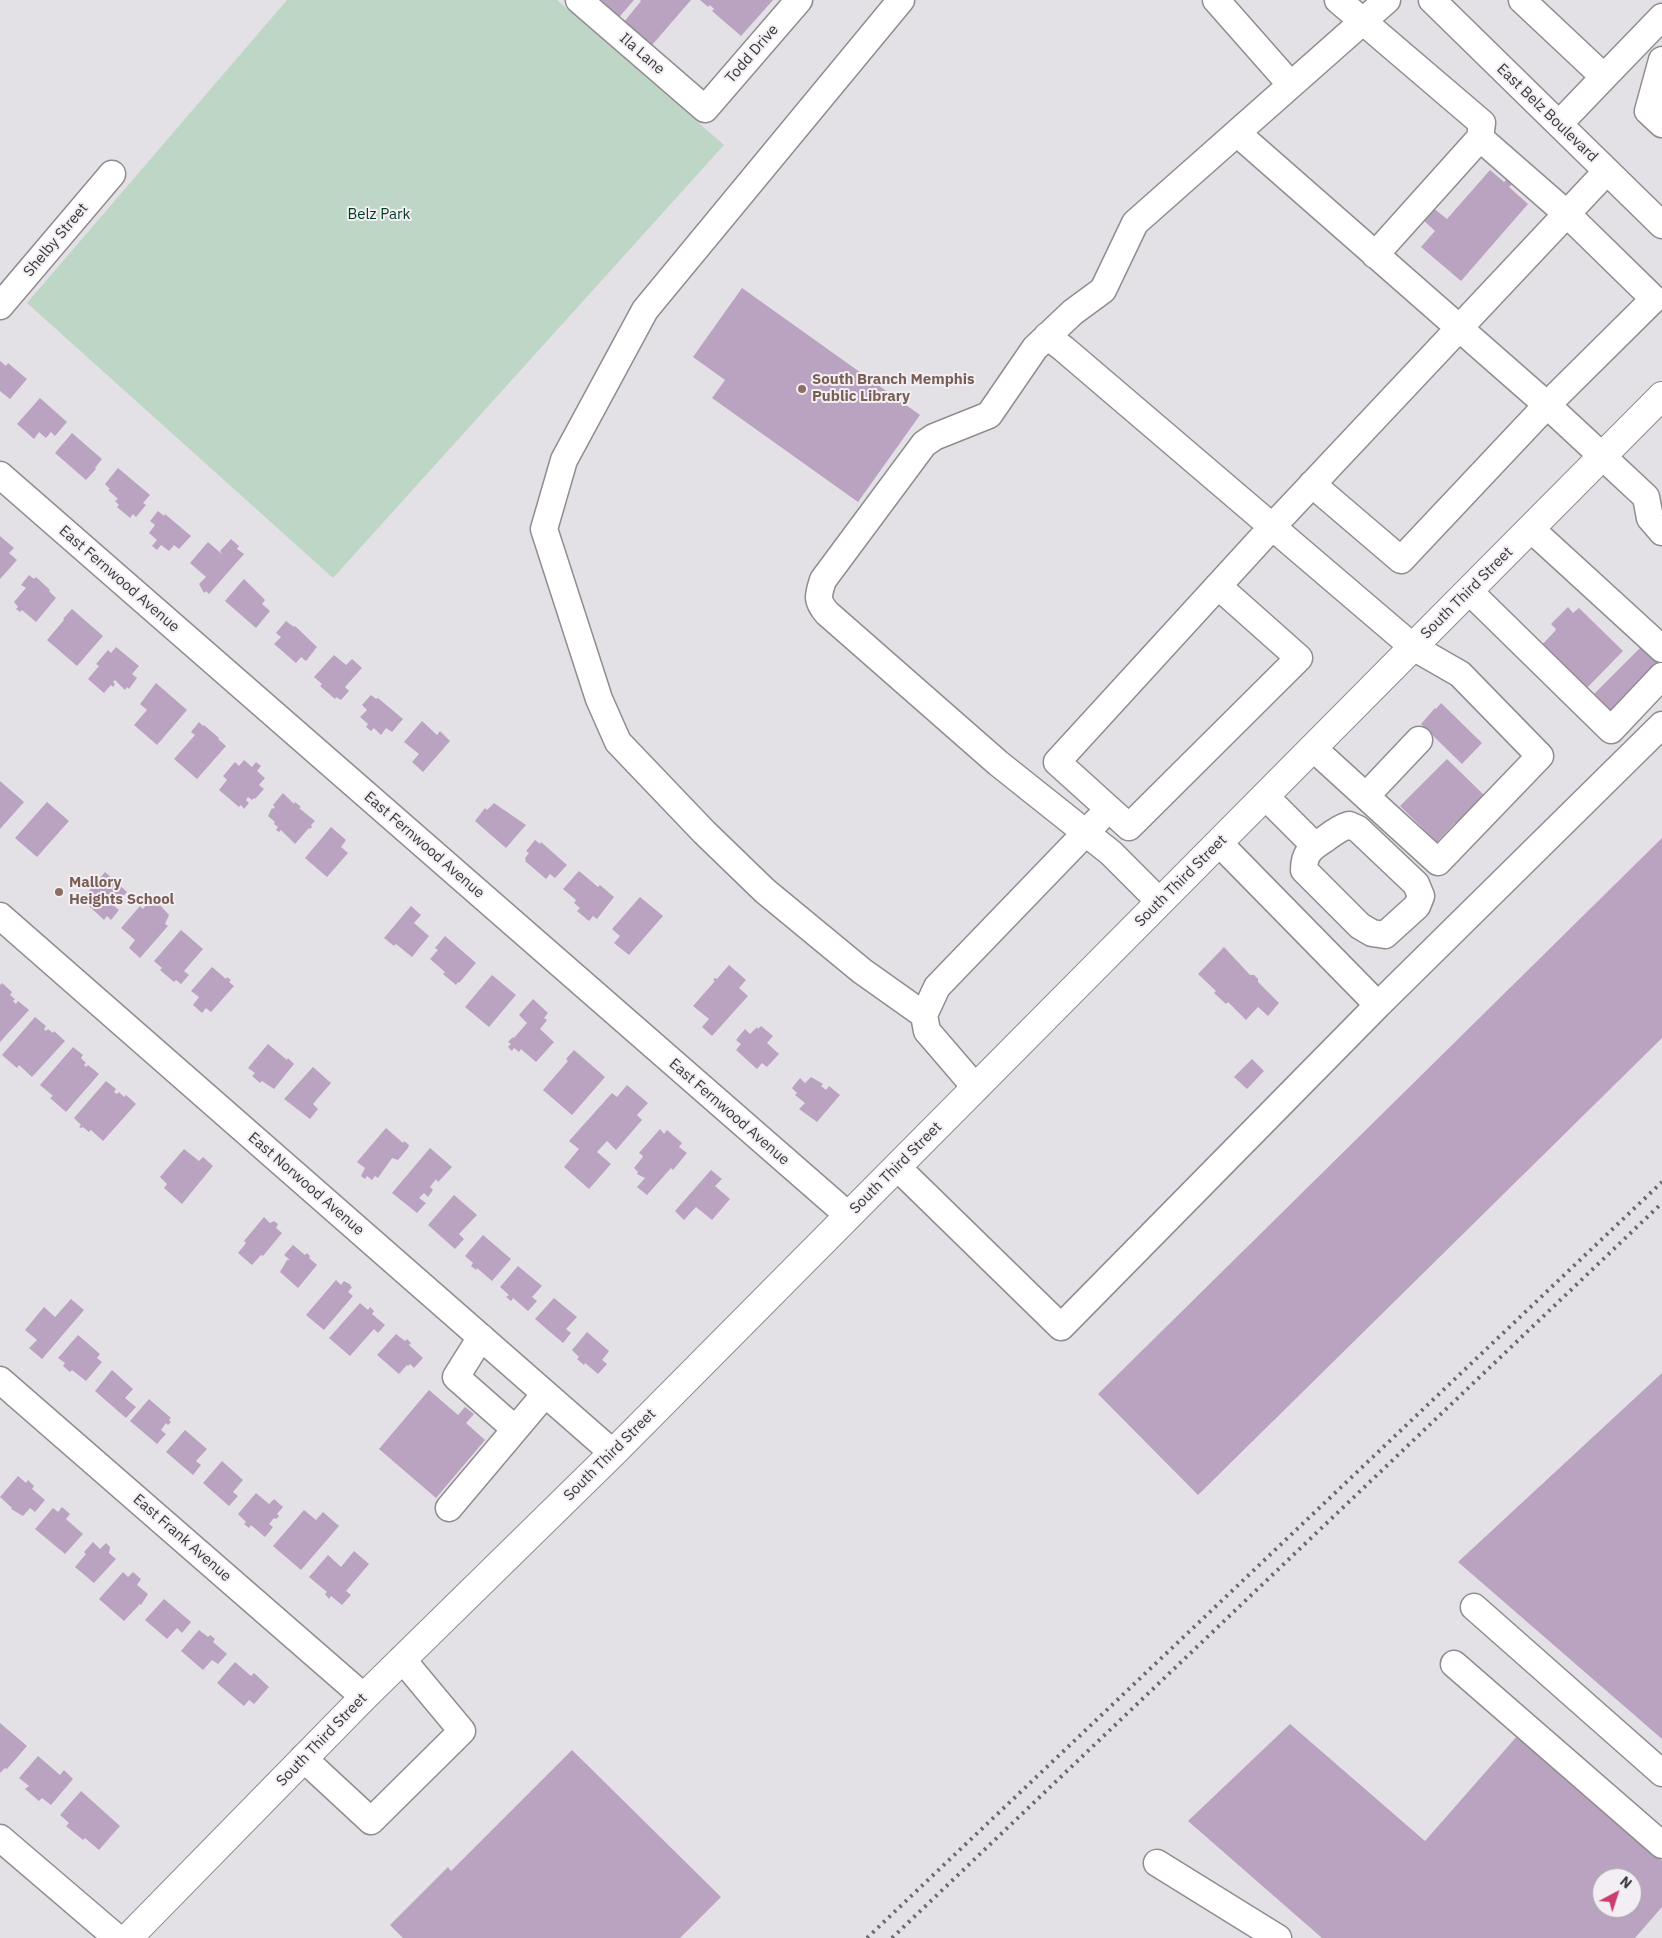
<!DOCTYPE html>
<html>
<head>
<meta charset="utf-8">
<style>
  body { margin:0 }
  #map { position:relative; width:1662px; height:1938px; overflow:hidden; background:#e4e1e6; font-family:"IBM Plex Sans",sans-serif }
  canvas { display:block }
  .north { position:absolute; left:1592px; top:1868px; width:50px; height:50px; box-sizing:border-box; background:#f2eef3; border:1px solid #a8a5a9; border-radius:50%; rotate:40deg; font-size:14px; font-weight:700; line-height:20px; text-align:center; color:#383739 }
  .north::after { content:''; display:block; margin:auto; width:18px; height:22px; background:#c93d6f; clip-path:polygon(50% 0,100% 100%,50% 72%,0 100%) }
</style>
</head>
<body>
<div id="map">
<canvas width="1662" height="1938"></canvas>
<div class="north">N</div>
</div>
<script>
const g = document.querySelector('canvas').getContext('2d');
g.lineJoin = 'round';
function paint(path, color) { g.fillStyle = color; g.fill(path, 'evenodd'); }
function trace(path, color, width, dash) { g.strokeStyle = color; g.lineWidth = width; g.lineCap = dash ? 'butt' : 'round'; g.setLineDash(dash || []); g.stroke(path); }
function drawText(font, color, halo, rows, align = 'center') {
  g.font = font + ' "IBM Plex Sans",sans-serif'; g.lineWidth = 4; g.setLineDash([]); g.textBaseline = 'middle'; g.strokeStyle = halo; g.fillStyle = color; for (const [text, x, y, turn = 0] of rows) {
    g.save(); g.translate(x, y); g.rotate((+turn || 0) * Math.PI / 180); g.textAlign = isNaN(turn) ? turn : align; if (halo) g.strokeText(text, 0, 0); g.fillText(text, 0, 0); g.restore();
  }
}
paint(new Path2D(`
  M 287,0 L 557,0 L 724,145 L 333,578 L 27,303 Z`), '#bdd6c5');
paint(new Path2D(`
  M 598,0 L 634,0 L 614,23 Z
  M 640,0 L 691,0 L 646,52 L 619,28 L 641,1 Z
  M 700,0 L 773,0 L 741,36 L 712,11 L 714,9 L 710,5 L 708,7 Z
  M 1490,170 L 1504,182 L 1507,179 L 1512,184 L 1509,187 L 1528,204 L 1461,281 L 1421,247 L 1435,231 L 1421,218 L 1432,207 L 1447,219 Z
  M 742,288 L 920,415 L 858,502 L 712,398 L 725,380 L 693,357 Z
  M 0,361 L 6,366 L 8,363 L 27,379 L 10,399 L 0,391 Z
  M 40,398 L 67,422 L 55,436 L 51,432 L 46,438 L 39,432 L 34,439 L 17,424 Z
  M 72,433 L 102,459 L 95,468 L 96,469 L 86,480 L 55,453 Z
  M 118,468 L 150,495 L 143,503 L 146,505 L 136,517 L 133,514 L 130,518 L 117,507 L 119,505 L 115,501 L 118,499 L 108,490 L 110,489 L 105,484 Z
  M 158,511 L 164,516 L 165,514 L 191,536 L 179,549 L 174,545 L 169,551 L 161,545 L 157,550 L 152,546 L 157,540 L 149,533 L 155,525 L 150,521 Z
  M 0,536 L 14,548 L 9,553 L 17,560 L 0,579 Z
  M 231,539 L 239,546 L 237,549 L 244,554 L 209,594 L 206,591 L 204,593 L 199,584 L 206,577 L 190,563 L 208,542 L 223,555 L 220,551 Z
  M 29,575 L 34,579 L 36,577 L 50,590 L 49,591 L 56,598 L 36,622 L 22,610 L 20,612 L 16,609 L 18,607 L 14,602 L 26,588 L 21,585 Z
  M 244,579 L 265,600 L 262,604 L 270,611 L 256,628 L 225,601 Z
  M 1568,607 L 1573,613 L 1579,608 L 1623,651 L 1582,693 L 1538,649 L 1555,631 L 1556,629 L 1551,624 Z
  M 72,609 L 103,636 L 77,666 L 47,640 L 64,620 L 63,619 Z
  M 286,621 L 294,627 L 295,626 L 317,647 L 306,661 L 301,657 L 296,663 L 274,644 L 281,637 L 276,633 Z
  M 1647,641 L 1662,656 L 1662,668 L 1614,718 L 1592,696 Z
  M 116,647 L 139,666 L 132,674 L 137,678 L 129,689 L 127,687 L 125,690 L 115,680 L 113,682 L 115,684 L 113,687 L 111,685 L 104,693 L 88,679 L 99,666 L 96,664 L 108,650 L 111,653 Z
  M 334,655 L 346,665 L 352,659 L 362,668 L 345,687 L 349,691 L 341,700 L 336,697 L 335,699 L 320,686 L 322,684 L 314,677 Z
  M 156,683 L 187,710 L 157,745 L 134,725 L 147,710 L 140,704 Z
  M 371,695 L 376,699 L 378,698 L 403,719 L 392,732 L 386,728 L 381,735 L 374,728 L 371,731 L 366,727 L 368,724 L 360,717 L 367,710 L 362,705 Z
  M 1441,703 L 1482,743 L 1462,764 L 1421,724 L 1435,708 L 1436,709 Z
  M 422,721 L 437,735 L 440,731 L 450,741 L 423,772 L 412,762 L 419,754 L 404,742 Z
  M 199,722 L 203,726 L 204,725 L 219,738 L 218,739 L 226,746 L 197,779 L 174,759 L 195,735 L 191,732 Z
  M 1447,759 L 1484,795 L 1460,819 L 1462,821 L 1457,826 L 1455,823 L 1437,842 L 1400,806 Z
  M 244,760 L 252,767 L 256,762 L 261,766 L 257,771 L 265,778 L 259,785 L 264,789 L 255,799 L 254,798 L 252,800 L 248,797 L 246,800 L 249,803 L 244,809 L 241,805 L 239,807 L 219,790 L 227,780 L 223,776 L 235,762 L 239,766 Z
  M 0,781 L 24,802 L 0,829 Z
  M 283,793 L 294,804 L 295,802 L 301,807 L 299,808 L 315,821 L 311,825 L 312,827 L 310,829 L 309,828 L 295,844 L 281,830 L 279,832 L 276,830 L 278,827 L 274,824 L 275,822 L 268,816 L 272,808 L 273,809 L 275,807 L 273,805 Z
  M 47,802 L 69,821 L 37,857 L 15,838 Z
  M 494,803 L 526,825 L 506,848 L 475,821 L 485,808 L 487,810 Z
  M 331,827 L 346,840 L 341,847 L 348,853 L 327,877 L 305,858 Z
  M 1662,838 L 1662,1038 L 1198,1495 L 1098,1394 Z
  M 535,840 L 540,844 L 541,842 L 567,865 L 555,878 L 550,874 L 546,879 L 525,861 L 526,860 L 525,858 L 529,853 L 526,851 Z
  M 579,871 L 598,887 L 600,885 L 614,897 L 597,919 L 593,916 L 589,921 L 577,911 L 580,908 L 574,903 L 576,900 L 563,889 Z
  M 105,872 L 127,892 L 114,906 L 119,910 L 111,920 L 107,916 L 104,920 L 89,906 L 91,903 L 84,897 Z
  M 640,897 L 663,916 L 629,955 L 614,943 L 620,936 L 612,929 Z
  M 151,900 L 157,906 L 159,904 L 169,915 L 165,924 L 168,926 L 140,958 L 129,948 L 135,940 L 121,928 L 140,906 L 143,909 Z
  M 411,906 L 421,915 L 414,923 L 429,936 L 412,957 L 396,944 L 394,946 L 384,938 Z
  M 181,930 L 203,949 L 184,971 L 189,975 L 181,984 L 176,980 L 174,982 L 160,970 L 162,968 L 154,961 Z
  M 445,936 L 476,963 L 459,983 L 458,982 L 456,985 L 443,974 L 445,972 L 430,959 L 438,950 L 435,948 Z
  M 1224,947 L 1250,975 L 1254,975 L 1258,979 L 1258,982 L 1279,1003 L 1268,1016 L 1258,1007 L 1246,1020 L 1228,1002 L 1226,1004 L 1214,993 L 1216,991 L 1198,974 Z
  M 729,965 L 746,980 L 739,988 L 748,996 L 712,1036 L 702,1027 L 709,1019 L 693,1006 L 715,981 L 713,980 L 715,978 L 717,979 Z
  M 212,967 L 226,979 L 227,977 L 231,980 L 229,982 L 234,986 L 211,1012 L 206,1008 L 202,1013 L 193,1005 L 199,997 L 191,991 Z
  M 492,975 L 516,995 L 489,1027 L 465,1007 Z
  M 2,983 L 12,992 L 10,995 L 15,999 L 13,1001 L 16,1004 L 18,1001 L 29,1010 L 0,1042 L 0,985 Z
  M 533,999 L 548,1013 L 544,1018 L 547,1020 L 540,1029 L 554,1042 L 536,1062 L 521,1049 L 519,1052 L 514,1048 L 512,1051 L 508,1047 L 511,1044 L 508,1042 L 513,1037 L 514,1038 L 527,1023 L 519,1015 Z
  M 35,1017 L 46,1026 L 44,1029 L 46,1031 L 48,1029 L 53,1033 L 54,1031 L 65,1041 L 32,1077 L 19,1065 L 17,1068 L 2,1055 Z
  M 761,1026 L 773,1036 L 767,1043 L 779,1054 L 767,1067 L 762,1063 L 757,1069 L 736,1050 L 741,1044 L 736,1040 L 745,1029 L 750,1034 L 757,1027 L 758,1029 Z
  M 268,1044 L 287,1060 L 288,1058 L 294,1064 L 274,1089 L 262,1081 L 260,1083 L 252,1076 L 255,1073 L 248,1068 Z
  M 73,1047 L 83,1055 L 81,1058 L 86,1063 L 84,1065 L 86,1067 L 88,1065 L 99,1074 L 66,1112 L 50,1098 L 53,1096 L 40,1085 Z
  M 574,1050 L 605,1077 L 572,1115 L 543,1090 L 568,1061 L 566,1059 Z
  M 1252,1059 L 1264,1071 L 1247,1089 L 1234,1077 Z
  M 313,1067 L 331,1083 L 313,1104 L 318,1109 L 310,1119 L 284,1099 Z
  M 811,1077 L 823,1084 L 821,1086 L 826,1090 L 829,1086 L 840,1095 L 817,1122 L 799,1109 L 805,1103 L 795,1095 L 797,1093 L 792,1088 L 800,1078 L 805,1083 Z
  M 106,1081 L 116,1089 L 114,1092 L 117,1094 L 119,1092 L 124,1097 L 126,1095 L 136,1104 L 103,1141 L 91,1130 L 89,1132 L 83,1127 L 81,1128 L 79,1127 L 81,1125 L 74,1118 Z
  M 627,1085 L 648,1103 L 637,1115 L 642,1120 L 616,1150 L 607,1141 L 597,1152 L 611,1164 L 589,1189 L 564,1167 L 579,1149 L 569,1141 L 612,1093 L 617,1097 Z
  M 386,1128 L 403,1143 L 404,1141 L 409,1145 L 408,1148 L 398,1160 L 392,1158 L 378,1178 L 375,1176 L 372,1180 L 367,1176 L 365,1179 L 361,1176 L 365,1168 L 357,1162 Z
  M 660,1129 L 664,1134 L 667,1130 L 682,1143 L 679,1147 L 687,1153 L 673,1170 L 671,1168 L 647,1195 L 637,1187 L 645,1178 L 637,1174 L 638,1172 L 634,1168 L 642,1158 L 643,1156 L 639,1153 Z
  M 430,1148 L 452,1167 L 441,1179 L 438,1182 L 436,1179 L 430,1187 L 433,1190 L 428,1197 L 424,1193 L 419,1198 L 426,1203 L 417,1213 L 392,1193 Z
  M 184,1149 L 199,1161 L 203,1157 L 213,1166 L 182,1204 L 164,1188 L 167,1184 L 160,1177 Z
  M 711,1170 L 722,1179 L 715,1186 L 730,1199 L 712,1220 L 696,1207 L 684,1220 L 675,1211 Z
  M 454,1195 L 477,1215 L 459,1234 L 464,1239 L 455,1249 L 428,1225 Z
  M 264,1217 L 270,1223 L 274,1221 L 278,1224 L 276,1228 L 282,1233 L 263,1256 L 261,1255 L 252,1265 L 238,1253 L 246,1243 L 244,1241 Z
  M 483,1235 L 511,1259 L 492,1281 L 477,1268 L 476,1270 L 471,1266 L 473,1263 L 465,1256 Z
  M 293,1245 L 305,1255 L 307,1253 L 310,1256 L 309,1258 L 317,1265 L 298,1288 L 280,1272 L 287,1260 L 290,1260 L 284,1255 Z
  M 518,1266 L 542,1286 L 532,1297 L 537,1301 L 528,1311 L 513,1298 L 511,1301 L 506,1297 L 509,1295 L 500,1287 Z
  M 336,1280 L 341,1285 L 344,1281 L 351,1285 L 350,1286 L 352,1287 L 348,1292 L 353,1296 L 324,1330 L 306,1315 Z
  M 554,1298 L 577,1317 L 566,1329 L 571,1333 L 563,1343 L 535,1319 Z
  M 71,1299 L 84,1310 L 42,1359 L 29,1348 L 37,1340 L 25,1330 L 44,1307 L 55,1317 Z
  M 360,1303 L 368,1310 L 370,1307 L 374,1311 L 372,1314 L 385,1325 L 378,1333 L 374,1329 L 350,1356 L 329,1338 Z
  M 587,1332 L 609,1351 L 602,1360 L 607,1364 L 598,1374 L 585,1363 L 584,1365 L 577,1359 L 579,1357 L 572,1350 Z
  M 396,1334 L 405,1341 L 407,1339 L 411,1343 L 409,1345 L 423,1358 L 414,1368 L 410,1364 L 408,1366 L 407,1365 L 399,1374 L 377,1355 Z
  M 78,1335 L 100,1354 L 97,1358 L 102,1362 L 86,1381 L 72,1370 L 70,1372 L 63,1366 L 65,1363 L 58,1358 Z
  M 112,1370 L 133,1389 L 125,1398 L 136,1407 L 126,1418 L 95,1391 Z
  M 1662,1373 L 1662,1739 L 1458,1562 Z
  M 429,1390 L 458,1415 L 465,1407 L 474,1414 L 466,1423 L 485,1440 L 436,1498 L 379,1449 Z
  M 149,1399 L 171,1418 L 169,1420 L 171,1422 L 168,1425 L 166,1423 L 161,1430 L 166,1434 L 157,1444 L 130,1421 Z
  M 185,1430 L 207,1449 L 196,1461 L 201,1465 L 193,1475 L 166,1452 Z
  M 222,1461 L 243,1480 L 233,1492 L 238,1496 L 229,1506 L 203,1483 Z
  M 18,1476 L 26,1483 L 28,1480 L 34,1486 L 32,1489 L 45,1500 L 35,1512 L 30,1508 L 23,1516 L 11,1509 L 12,1508 L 0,1497 Z
  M 256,1493 L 269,1504 L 274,1499 L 283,1507 L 277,1514 L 279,1516 L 276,1519 L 274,1518 L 269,1524 L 273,1527 L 265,1537 L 251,1525 L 249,1528 L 244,1524 L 246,1522 L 238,1514 Z
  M 62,1507 L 70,1514 L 66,1519 L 83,1534 L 65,1554 L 35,1529 L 53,1508 L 58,1512 Z
  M 304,1510 L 316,1520 L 323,1512 L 339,1526 L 301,1570 L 273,1546 Z
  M 93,1542 L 100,1549 L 106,1543 L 110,1547 L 109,1553 L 116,1559 L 94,1583 L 75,1567 L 86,1554 L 84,1552 Z
  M 354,1551 L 369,1564 L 346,1591 L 351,1595 L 342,1605 L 331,1596 L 329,1599 L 325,1594 L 327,1592 L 309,1577 L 328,1555 L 341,1567 Z
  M 123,1572 L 128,1577 L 133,1572 L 141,1579 L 137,1585 L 148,1594 L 141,1605 L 140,1604 L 124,1621 L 99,1599 Z
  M 164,1599 L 191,1622 L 182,1633 L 177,1628 L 167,1639 L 145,1620 Z
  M 199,1630 L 208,1637 L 210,1635 L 215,1639 L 213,1642 L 227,1654 L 218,1664 L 212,1660 L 203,1670 L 181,1651 Z
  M 235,1662 L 251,1676 L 254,1673 L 269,1687 L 254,1704 L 249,1700 L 244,1706 L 217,1683 Z
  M 0,1723 L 27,1746 L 7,1769 L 5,1768 L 0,1773 Z
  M 1290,1724 L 1425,1841 L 1518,1735 L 1662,1861 L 1662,1907 L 1635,1938 L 1322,1938 L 1188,1821 ZM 1602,1878 L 1632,1878 L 1632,1908 L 1602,1908 Z
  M 572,1750 L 721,1897 L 680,1938 L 403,1938 L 390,1925 L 448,1867 L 451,1871 Z
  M 38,1756 L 60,1775 L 64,1770 L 73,1779 L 51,1805 L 42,1798 L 39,1801 L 25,1789 L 29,1786 L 19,1778 Z
  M 81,1791 L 120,1826 L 99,1850 L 85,1838 L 83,1840 L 66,1826 L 69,1823 L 60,1815 Z`), '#b9a3c1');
const minor = new Path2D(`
  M 579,0 L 705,109 L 799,0
  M 901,0 L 645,310 L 564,460 L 544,529 L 599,699 L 618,742 L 704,832 L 765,891 L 862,971 L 924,1015
  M 1216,0 L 1291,85
  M 1338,0 L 1482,123 L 1480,138 L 1375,255
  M 1432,0 L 1662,225
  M 1522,0 L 1604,77 L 1559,124
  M 1662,60 L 1648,111 L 1662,124
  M 1604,77 L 1662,17
  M 1237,133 L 1547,405 L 1602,456 L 1646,497 L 1650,518 L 1662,532
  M 0,306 L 112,174
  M 1047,336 L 1064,349 L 1413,647 L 1460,674 L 1540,756 L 1438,862 L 1313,748
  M 0,475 L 849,1216
  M 1312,484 L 1401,560 L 1547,405 L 1654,299 L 1567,214 L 1480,138
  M 1531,529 L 1662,649
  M 1218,586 L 1299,658 L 1129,827 L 1057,762 C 1129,684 1200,605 1272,527 L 1607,171
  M 1469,591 L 1611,730 L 1662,676
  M 1265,796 L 1314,845
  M 1366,796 L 1419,740
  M 1349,825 L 1358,829 L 1416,884 L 1421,896 L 1417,906 L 1385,935 L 1372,933 L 1360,926 L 1304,870 C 1304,853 1311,848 1325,839 C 1333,833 1339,828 1349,825 Z
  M 1219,843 L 1378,1005 L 1662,725
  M 1160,902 L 1111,853 L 998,763 L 827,613 C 816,600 818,596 823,580 L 924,444 L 934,437 L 989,415 L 1035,348 L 1073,312 L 1103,290 L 1135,223 L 1387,0
  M 0,916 L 613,1453
  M 976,1088 L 927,1031 L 924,1015 L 937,987 L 1098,820
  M 897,1167 L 1061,1327 L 1378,1005
  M 481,1337 L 456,1377 L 515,1429
  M 0,1380 L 364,1697
  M 449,1508 L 545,1394
  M 1474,1607 L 1662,1773
  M 1454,1664 L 1662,1845
  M 303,1758 L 371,1821 L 462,1731 L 402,1659
  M 0,1838 L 117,1938
  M 1157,1863 L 1278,1938`);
const major = new Path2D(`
  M 128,1938 L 364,1697 L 613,1453 L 1662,396`);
trace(minor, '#908c91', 29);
trace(major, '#908c91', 30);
trace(minor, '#fff', 26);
trace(major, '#fff', 28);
trace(new Path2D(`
  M 867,1938 L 1662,1182
  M 892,1938 L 1662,1203`), '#6b696c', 4, [2.5, 5]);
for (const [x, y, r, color] of [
  [802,389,5,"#8d6e63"],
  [59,892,5,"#8d6e63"]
]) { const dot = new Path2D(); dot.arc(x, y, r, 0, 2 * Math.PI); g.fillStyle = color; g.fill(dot); trace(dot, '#f2eef3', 2); }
drawText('15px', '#383739', '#f2eef3', [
  ["Ila Lane",642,54,41],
  ["Todd Drive",752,54,-49],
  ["East Belz Boulevard",1547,113,44],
  ["Shelby Street",56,240,-50],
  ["East Fernwood Avenue",119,579,41],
  ["South Third Street",1467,593,-45],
  ["East Fernwood Avenue",424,845,41],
  ["South Third Street",1181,881,-45],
  ["East Fernwood Avenue",729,1112,41],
  ["South Third Street",896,1168,-45],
  ["East Norwood Avenue",306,1184,41],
  ["South Third Street",610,1455,-45],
  ["East Frank Avenue",182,1538,41],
  ["South Third Street",322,1740,-46]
]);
drawText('15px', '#003d20', '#f2eef3', [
  ["Belz Park",379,215]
]);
drawText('bold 15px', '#785e54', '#f2eef3', [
  ["South Branch Memphis",812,380],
  ["Public Library",812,397],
  ["Mallory",69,883],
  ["Heights School",69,900]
], 'left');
</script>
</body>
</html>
